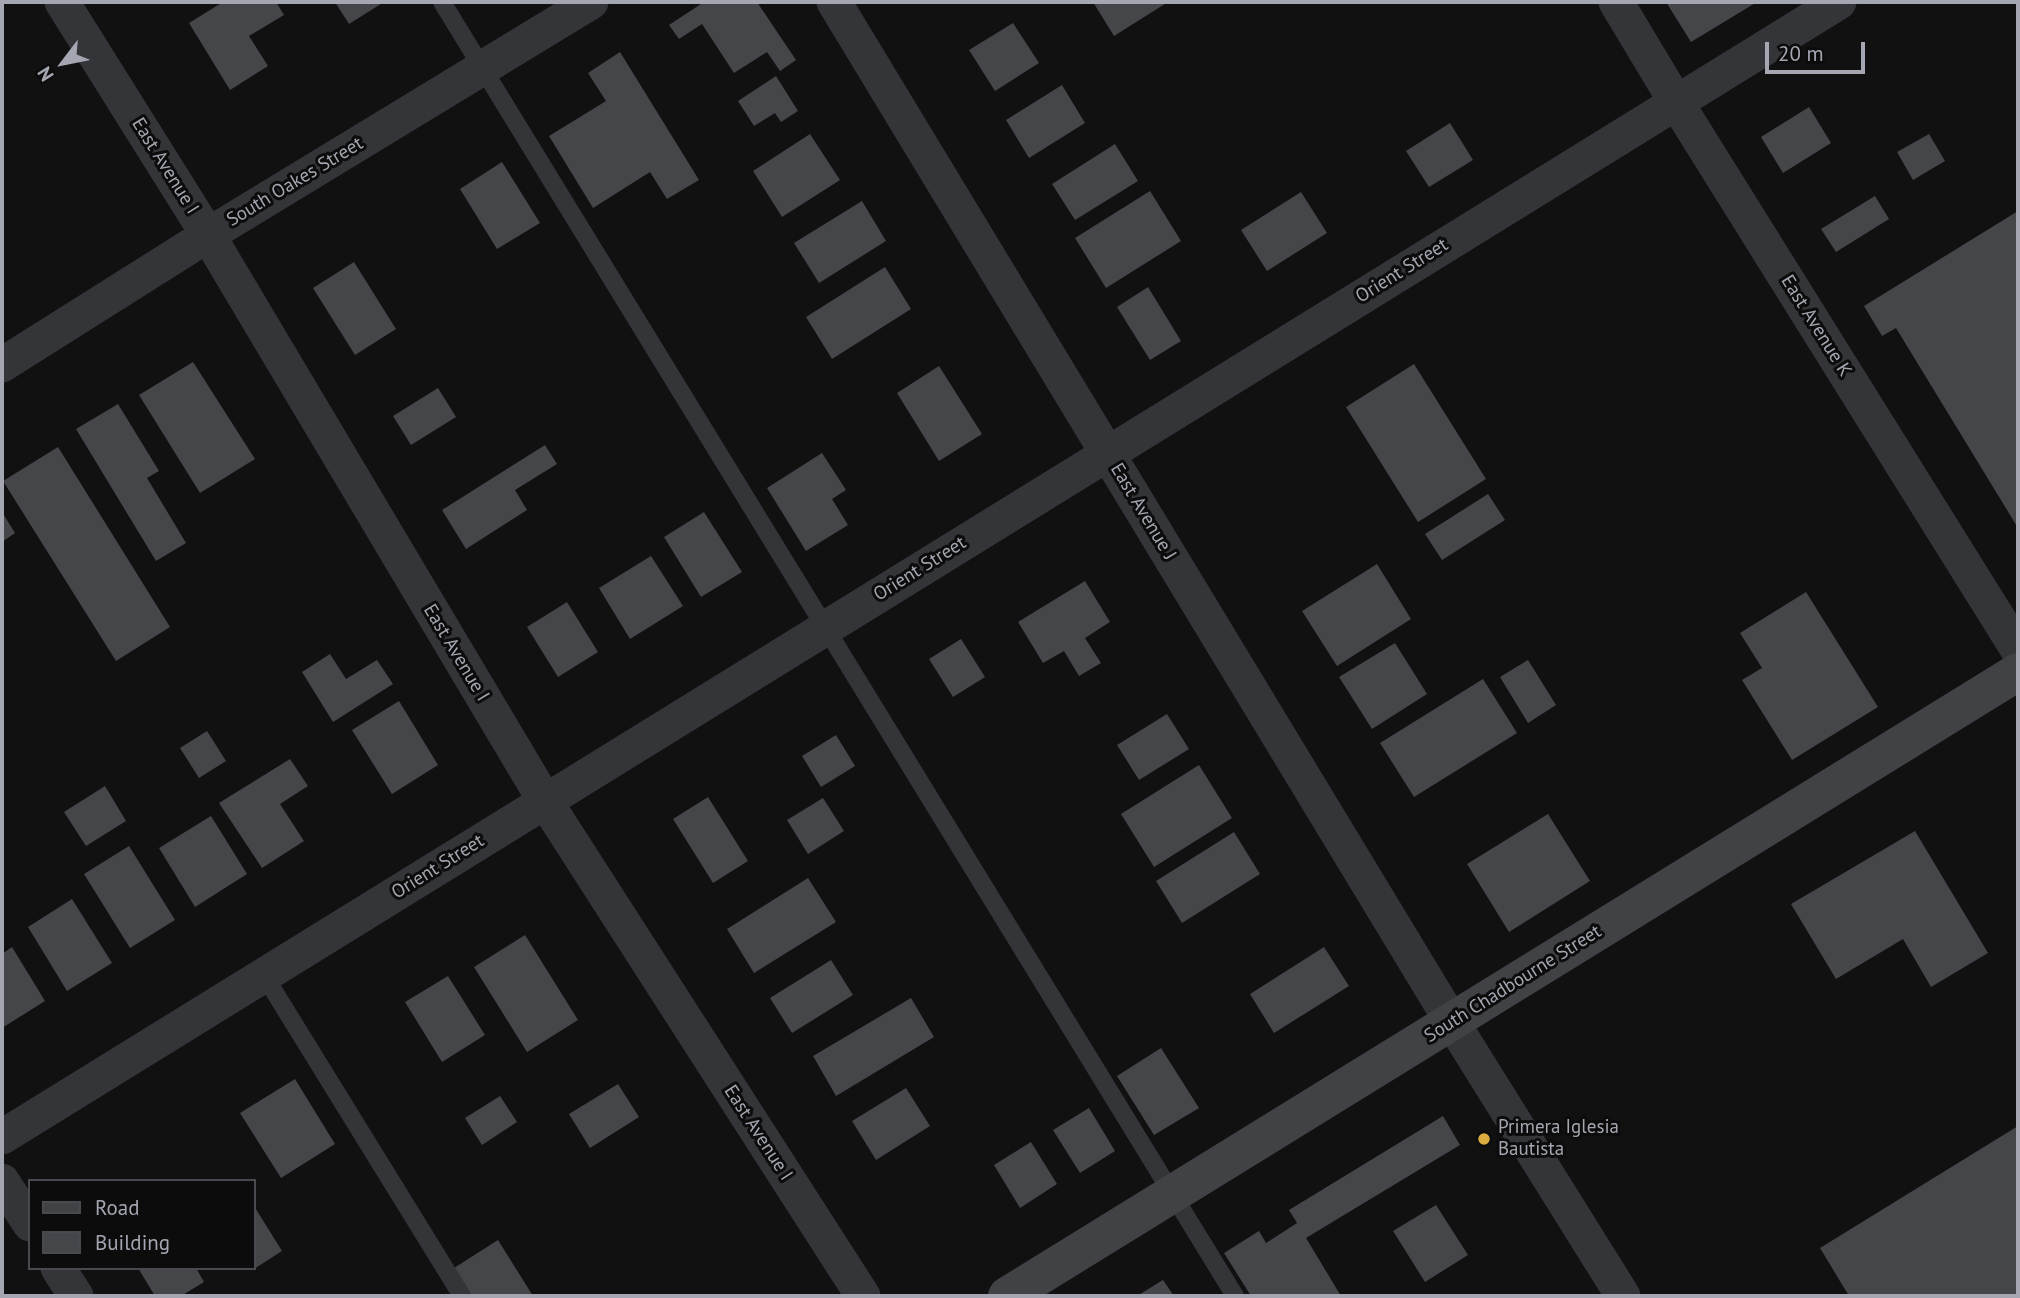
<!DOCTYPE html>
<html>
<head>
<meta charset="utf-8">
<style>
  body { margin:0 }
  #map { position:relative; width:2020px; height:1298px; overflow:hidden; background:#111112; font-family:"PT Sans",sans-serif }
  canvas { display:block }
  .frame { position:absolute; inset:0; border:4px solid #a4a7b1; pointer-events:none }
  .legend { position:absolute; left:28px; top:1179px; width:228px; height:91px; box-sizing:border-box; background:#0c0c0d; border:2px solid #494a4f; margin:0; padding:9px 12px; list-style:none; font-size:21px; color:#a4a7b1 }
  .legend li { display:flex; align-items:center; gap:14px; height:35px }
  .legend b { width:35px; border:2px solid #494a4f }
  .north { position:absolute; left:28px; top:28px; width:70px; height:70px; -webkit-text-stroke:5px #0c0c0d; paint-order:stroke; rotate:238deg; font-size:19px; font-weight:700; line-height:28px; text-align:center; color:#a4a7b1 }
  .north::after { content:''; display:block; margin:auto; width:24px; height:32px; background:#a4a7b1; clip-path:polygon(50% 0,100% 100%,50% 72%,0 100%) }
  .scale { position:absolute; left:1765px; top:42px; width:100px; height:32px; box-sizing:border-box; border:4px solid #a4a7b1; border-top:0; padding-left:9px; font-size:21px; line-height:24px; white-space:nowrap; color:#a4a7b1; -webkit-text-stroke:5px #0c0c0d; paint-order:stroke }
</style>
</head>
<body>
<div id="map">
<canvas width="2020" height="1298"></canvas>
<div class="frame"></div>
<ul class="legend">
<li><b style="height:9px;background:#414246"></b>Road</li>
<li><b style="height:19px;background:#45464a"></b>Building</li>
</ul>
<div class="north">N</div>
<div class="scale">20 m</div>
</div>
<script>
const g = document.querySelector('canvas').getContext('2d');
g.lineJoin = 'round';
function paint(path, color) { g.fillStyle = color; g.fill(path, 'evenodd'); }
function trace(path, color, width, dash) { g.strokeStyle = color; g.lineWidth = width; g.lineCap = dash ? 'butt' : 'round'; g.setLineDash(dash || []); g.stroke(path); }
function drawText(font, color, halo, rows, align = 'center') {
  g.font = font + ' "PT Sans",sans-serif'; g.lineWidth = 6; g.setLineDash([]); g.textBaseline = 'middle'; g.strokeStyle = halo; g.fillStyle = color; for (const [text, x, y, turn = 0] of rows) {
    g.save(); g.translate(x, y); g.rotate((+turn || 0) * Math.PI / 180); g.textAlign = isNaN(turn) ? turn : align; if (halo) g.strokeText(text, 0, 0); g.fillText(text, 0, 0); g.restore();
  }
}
paint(new Path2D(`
  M 223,2 L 276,2 L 284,15 L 249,36 L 268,66 L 230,90 L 189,23 Z
  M 335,2 L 384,2 L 349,24 Z
  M 704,2 L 757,2 L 796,60 L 780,71 L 767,52 L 734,73 L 702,24 L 679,39 L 669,25 Z
  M 1093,2 L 1168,2 L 1114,36 Z
  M 1666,2 L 1757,2 L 1691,42 Z
  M 1013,23 L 1039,63 L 995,91 L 969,50 Z
  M 620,52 L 699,180 L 667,199 L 650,172 L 593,208 L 549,136 L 606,101 L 588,73 Z
  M 776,76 L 798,111 L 781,122 L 775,113 L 754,126 L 738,101 Z
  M 1062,85 L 1085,123 L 1029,158 L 1006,120 Z
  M 1809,107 L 1831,143 L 1783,173 L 1761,137 Z
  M 1450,123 L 1473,160 L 1429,187 L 1406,151 Z
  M 810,134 L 840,180 L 782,217 L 753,171 Z
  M 1929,134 L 1945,161 L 1913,180 L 1897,152 Z
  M 1115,144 L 1138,181 L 1075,220 L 1052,184 Z
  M 502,162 L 540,223 L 497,249 L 460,189 Z
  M 1150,191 L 1181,241 L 1106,288 L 1075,238 Z
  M 1301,192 L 1327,233 L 1267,271 L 1241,230 Z
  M 1875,196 L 1889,219 L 1836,252 L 1821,229 Z
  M 862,201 L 886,241 L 819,283 L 794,243 Z
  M 2018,211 L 2018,528 L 1896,328 L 1882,336 L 1864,306 Z
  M 354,262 L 396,329 L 355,355 L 313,288 Z
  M 885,267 L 911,309 L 832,359 L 806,317 Z
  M 1148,287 L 1181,341 L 1150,360 L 1117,307 Z
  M 193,362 L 255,459 L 200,493 L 139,395 Z
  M 1414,364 L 1486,479 L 1418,522 L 1346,407 Z
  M 939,366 L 982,434 L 939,461 L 897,393 Z
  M 438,388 L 456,417 L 411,445 L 393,416 Z
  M 118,404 L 159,471 L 147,478 L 186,543 L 156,561 L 76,429 Z
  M 545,445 L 557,464 L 515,490 L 527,510 L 466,549 L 442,510 Z
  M 58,447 L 170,627 L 116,661 L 3,481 Z
  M 822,453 L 846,490 L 832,499 L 848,525 L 806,551 L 767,488 Z
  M 1488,494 L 1505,520 L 1442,560 L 1425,534 Z
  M 2,512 L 15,533 L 2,542 Z
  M 704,512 L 742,572 L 701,597 L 664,537 Z
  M 651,556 L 683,606 L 630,639 L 599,588 Z
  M 1377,564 L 1411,619 L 1337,666 L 1302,611 Z
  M 1085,581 L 1110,622 L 1085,638 L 1101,663 L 1079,676 L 1064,651 L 1043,663 L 1018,622 Z
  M 1806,592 L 1878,707 L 1792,760 L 1742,680 L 1762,668 L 1740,633 Z
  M 567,602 L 598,652 L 558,677 L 527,627 Z
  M 961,639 L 985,677 L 953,697 L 929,659 Z
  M 1395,643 L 1427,694 L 1372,729 L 1339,677 Z
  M 330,654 L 346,679 L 377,660 L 393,684 L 333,722 L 302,672 Z
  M 1528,660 L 1556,705 L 1528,723 L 1500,677 Z
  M 1483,679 L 1517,733 L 1414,797 L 1380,743 Z
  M 399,701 L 438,765 L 392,794 L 352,730 Z
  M 1167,714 L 1189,749 L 1139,780 L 1117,745 Z
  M 207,731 L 226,761 L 199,778 L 180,748 Z
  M 836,735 L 855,766 L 821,787 L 802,756 Z
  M 290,759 L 308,786 L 280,804 L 304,841 L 262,868 L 219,803 Z
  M 1199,765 L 1232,818 L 1154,867 L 1121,814 Z
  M 105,786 L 126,821 L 86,846 L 64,812 Z
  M 708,797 L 748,861 L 713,883 L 673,819 Z
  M 823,798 L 844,831 L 808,854 L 787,820 Z
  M 1548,814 L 1590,881 L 1509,932 L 1467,864 Z
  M 211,816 L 247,874 L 195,907 L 159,848 Z
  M 1915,831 L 1988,953 L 1931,987 L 1903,939 L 1836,979 L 1791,904 Z
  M 1234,832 L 1260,874 L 1182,923 L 1156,881 Z
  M 129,846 L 175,920 L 130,948 L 84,874 Z
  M 808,878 L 836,922 L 754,973 L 727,929 Z
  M 72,899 L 112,963 L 67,991 L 28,927 Z
  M 525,935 L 578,1020 L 527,1052 L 474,967 Z
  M 12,947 L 45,1001 L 2,1028 L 2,954 Z
  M 1324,947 L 1349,986 L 1274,1033 L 1250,994 Z
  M 831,960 L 853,995 L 792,1033 L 770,998 Z
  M 448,976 L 485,1035 L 442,1062 L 405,1002 Z
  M 911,998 L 934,1037 L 836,1096 L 813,1056 Z
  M 1161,1048 L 1199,1108 L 1154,1135 L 1117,1076 Z
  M 295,1079 L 335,1144 L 281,1178 L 240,1113 Z
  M 618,1084 L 639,1117 L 590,1148 L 569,1114 Z
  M 906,1088 L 930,1126 L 876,1160 L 852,1121 Z
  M 500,1096 L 517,1122 L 482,1145 L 465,1118 Z
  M 1089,1108 L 1115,1151 L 1080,1173 L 1053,1130 Z
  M 1443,1116 L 1460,1145 L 1306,1238 L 1341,1296 L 1251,1296 L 1224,1253 L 1259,1231 L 1266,1243 L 1297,1223 L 1289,1210 Z
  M 2018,1126 L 2018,1296 L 1849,1296 L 1820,1248 Z
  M 1031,1142 L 1057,1184 L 1020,1208 L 994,1165 Z
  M 1436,1205 L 1468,1255 L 1425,1282 L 1393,1231 Z
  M 254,1206 L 282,1251 L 254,1269 Z
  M 498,1240 L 533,1296 L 472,1296 L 454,1268 Z
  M 138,1268 L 196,1268 L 204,1282 L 181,1296 L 155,1296 Z
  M 1163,1280 L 1174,1296 L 1137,1296 Z`), '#45464a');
trace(new Path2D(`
  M 442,2 L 1235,1296
  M 264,975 L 462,1296`), '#343539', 18);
trace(new Path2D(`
  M 62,2 L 208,235 L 545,801 L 863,1296
  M 834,2 L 1452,1022 L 1623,1296
  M 1616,2 L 1676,102 L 2018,650
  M 2,365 L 208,235 L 591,2
  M 2,1137 L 1839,2
  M 2,1181 L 30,1224
  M 58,1268 L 76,1296`), '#343539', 35);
trace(new Path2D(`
  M 1007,1296 L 2018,672`), '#414246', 38);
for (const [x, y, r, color] of [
  [1484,1139,7,"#dbad40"]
]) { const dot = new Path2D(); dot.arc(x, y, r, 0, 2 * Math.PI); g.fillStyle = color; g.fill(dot); trace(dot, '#0c0c0d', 2.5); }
drawText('19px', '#a4a7b1', '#0c0c0d', [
  ["East Avenue I",165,166,58],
  ["South Oakes Street",295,182,-31],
  ["Orient Street",1402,271,-32],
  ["East Avenue K",1816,326,58],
  ["East Avenue J",1143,512,59],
  ["Orient Street",920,569,-32],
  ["East Avenue I",456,653,59],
  ["Orient Street",438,867,-32],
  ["South Chadbourne Street",1513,984,-32],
  ["East Avenue I",758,1133,57]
]);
drawText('19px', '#a4a7b1', '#0c0c0d', [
  ["Primera Iglesia",1498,1128],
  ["Bautista",1498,1150]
], 'left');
</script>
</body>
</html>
